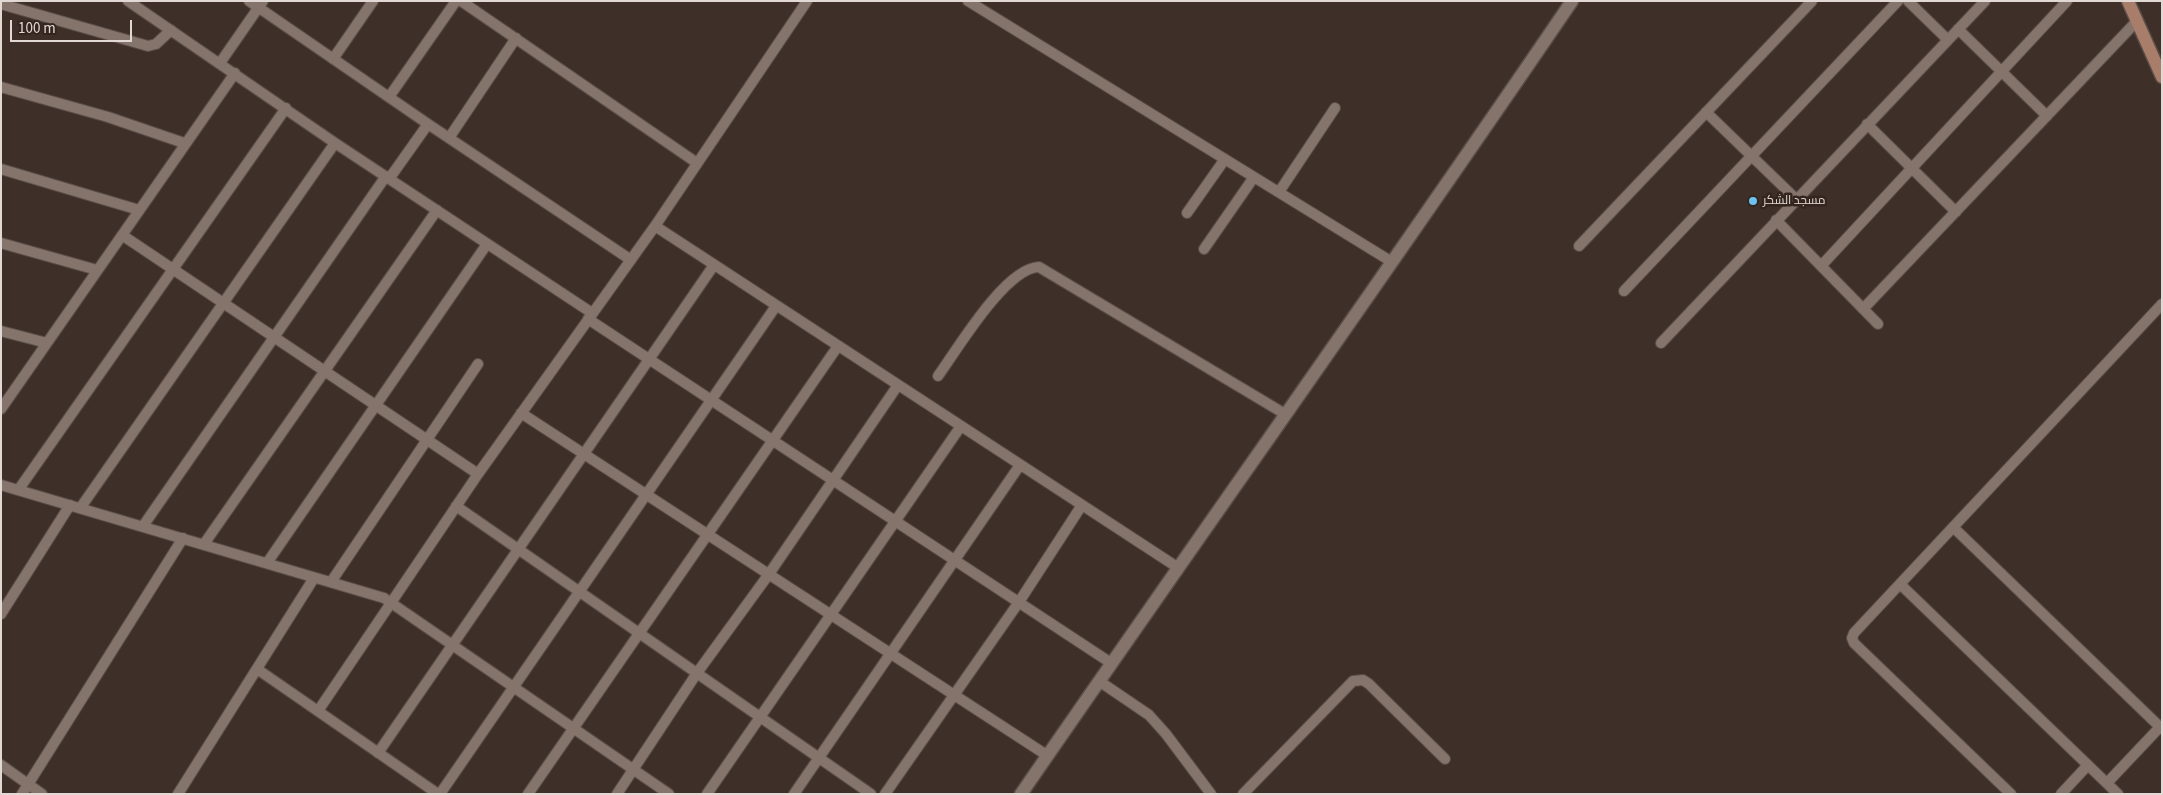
<!DOCTYPE html>
<html>
<head>
<meta charset="utf-8">
<style>
  body { margin:0 }
  #map { position:relative; width:2163px; height:795px; overflow:hidden; background:#3e3028; font-family:"Source Sans 3",sans-serif }
  canvas { display:block }
  .frame { position:absolute; inset:0; border:2px solid #e3d9d4; pointer-events:none }
  .scale { position:absolute; left:10px; top:20px; width:122px; height:22px; box-sizing:border-box; border:2px solid #e3d9d4; border-top:0; padding-left:6px; font-size:15px; line-height:18px; white-space:nowrap; color:#e3d9d4; -webkit-text-stroke:4px #34261f; paint-order:stroke }
</style>
</head>
<body>
<div id="map">
<canvas width="2163" height="795"></canvas>
<div class="frame"></div>
<div class="scale">100 m</div>
</div>
<script>
const g = document.querySelector('canvas').getContext('2d');
g.lineJoin = 'round';
function trace(path, color, width, dash) { g.strokeStyle = color; g.lineWidth = width; g.lineCap = dash ? 'butt' : 'round'; g.setLineDash(dash || []); g.stroke(path); }
function drawText(font, color, halo, rows, align = 'center') {
  g.font = font + ' "Source Sans 3",Cairo,sans-serif'; g.lineWidth = 5; g.setLineDash([]); g.textBaseline = 'middle'; g.strokeStyle = halo; g.fillStyle = color; for (const [text, x, y, turn = 0] of rows) {
    g.save(); g.translate(x, y); g.rotate((+turn || 0) * Math.PI / 180); g.textAlign = isNaN(turn) ? turn : align; if (halo) g.strokeText(text, 0, 0); g.fillText(text, 0, 0); g.restore();
  }
}
const minor = new Path2D(`
  M 128,1 L 335,143 L 592,313
  M 249,1 L 428,124 L 631,260
  M 461,1 L 697,163
  M 968,1 L 1392,262
  M 1908,1 L 1948,40
  M 1,4 L 148,46 L 156,44 L 171,30
  M 1958,29 L 2047,116
  M 333,59 L 373,1
  M 220,63 L 263,1
  M 1,87 L 108,117 L 184,143
  M 389,97 L 456,1
  M 1706,112 L 1796,199
  M 1867,124 L 1956,212
  M 449,138 L 516,38
  M 1,169 L 139,210
  M 389,179 L 428,124
  M 1279,192 L 1335,108
  M 1187,213 L 1225,159
  M 1776,220 L 1878,324
  M 655,226 L 1177,567
  M 122,235 L 478,474
  M 1,243 L 97,270
  M 1579,246 L 1812,1
  M 1204,249 L 1254,177
  M 1821,266 L 2067,1
  M 1624,291 L 1898,1
  M 1863,309 L 2137,21
  M 588,319 L 1111,663
  M 1,331 L 47,343
  M 1661,343 L 1985,1
  M 938,376 C 957,350 1005,268 1039,267 L 1285,414
  M 1,409 L 235,73
  M 521,413 L 1048,756
  M 1,485 L 384,598 L 669,794
  M 19,489 L 286,108
  M 456,506 C 594,603 733,697 871,794
  M 81,507 L 335,143
  M 143,526 L 386,176
  M 1953,527 L 2162,729
  M 204,544 L 437,210
  M 267,563 L 487,244
  M 331,582 L 478,364
  M 1900,584 L 2118,794
  M 1,614 L 70,505
  M 257,669 L 438,794
  M 1099,681 L 1149,715 L 1166,734 L 1211,794
  M 318,711 L 478,474 L 655,226 L 807,1
  M 378,753 L 714,265
  M 1,765 L 42,794
  M 2107,783 L 2160,727
  M 22,794 L 183,538
  M 178,794 L 314,578
  M 440,794 L 776,306
  M 528,794 L 838,346
  M 617,794 L 697,673 L 769,574 L 898,385
  M 707,794 L 961,426
  M 794,794 L 1020,465
  M 885,794 L 1019,602 L 1082,505
  M 1243,794 L 1353,681 L 1363,680 L 1369,684 L 1445,759
  M 2011,794 L 1854,643 L 1852,638 L 1854,633 L 2162,304
  M 2061,794 L 2088,765`);
const tertiary = new Path2D(`
  M 1021,794 C 1204,529 1391,267 1572,1`);
const secondary = new Path2D(`
  M 2128,1 L 2162,77`);
trace(minor, '#5a4d48', 12);
trace(tertiary, '#5a4d48', 15);
trace(secondary, '#5a4d48', 15);
trace(minor, '#85746c', 10);
trace(tertiary, '#85746c', 12);
trace(secondary, '#a87e6a', 12);
for (const [x, y, r, color] of [
  [1753,201,5,"#6cc3f2"]
]) { const dot = new Path2D(); dot.arc(x, y, r, 0, 2 * Math.PI); g.fillStyle = color; g.fill(dot); trace(dot, '#34261f', 2); }
drawText('12px', '#e3d9d4', '#34261f', [
  ["مسجد الشكر",1763,201]
], 'left');
</script>
</body>
</html>
